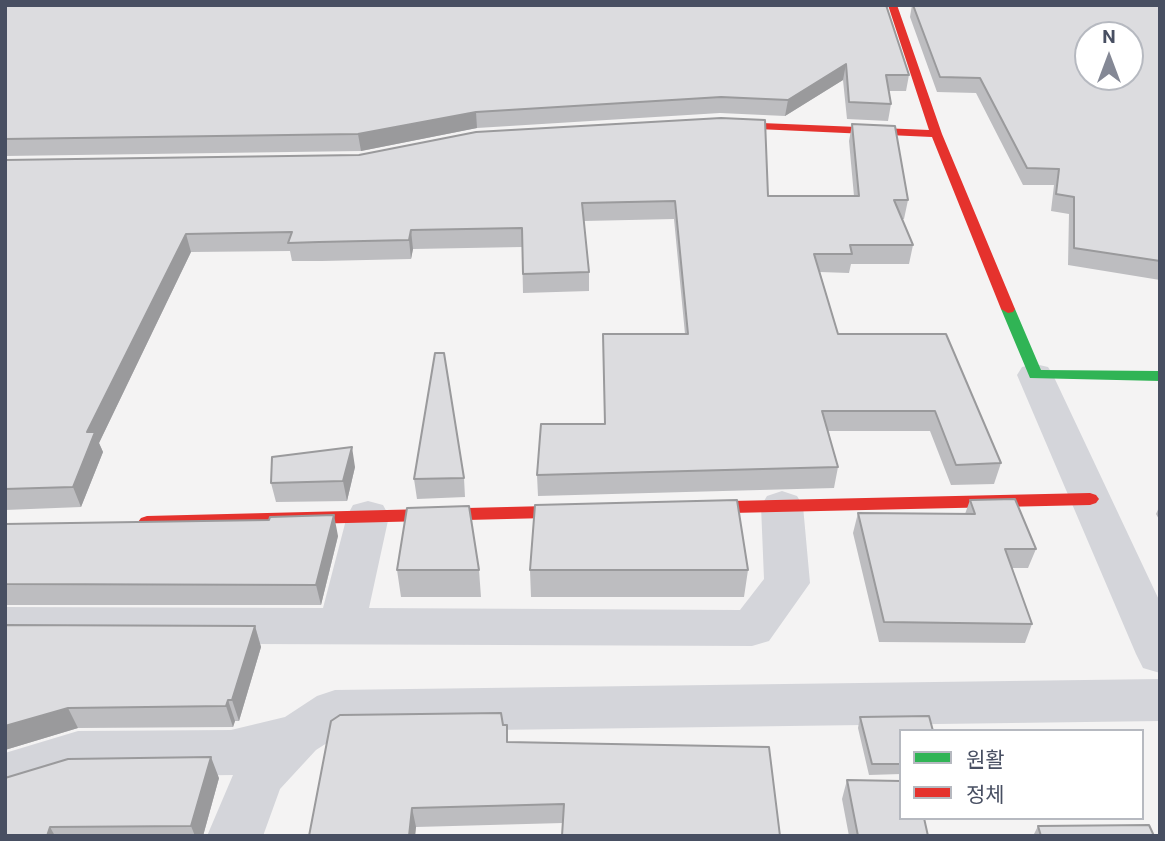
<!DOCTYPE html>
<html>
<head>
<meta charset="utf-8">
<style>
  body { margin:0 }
  #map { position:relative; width:1165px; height:841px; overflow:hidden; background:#f4f3f3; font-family:Roboto,"Noto Sans KR",sans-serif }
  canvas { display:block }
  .frame { position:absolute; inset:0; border:7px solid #484f62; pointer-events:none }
  .legend { position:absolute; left:899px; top:729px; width:245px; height:91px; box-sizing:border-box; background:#fff; border:2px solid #b6b9c0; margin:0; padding:9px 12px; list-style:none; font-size:21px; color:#484f62 }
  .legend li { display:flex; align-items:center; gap:14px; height:35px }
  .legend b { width:35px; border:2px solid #b6b9c0 }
  .north { position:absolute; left:1074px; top:21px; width:70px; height:70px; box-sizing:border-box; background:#fff; border:2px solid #b6b9c0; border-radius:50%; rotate:0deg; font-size:19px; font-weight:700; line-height:28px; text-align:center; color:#484f62 }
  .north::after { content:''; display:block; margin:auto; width:24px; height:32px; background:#848895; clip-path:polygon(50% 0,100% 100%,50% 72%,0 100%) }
</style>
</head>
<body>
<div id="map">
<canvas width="1165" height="841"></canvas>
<div class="frame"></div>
<ul class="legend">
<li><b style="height:9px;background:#30b455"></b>원활</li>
<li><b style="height:9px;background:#e5322d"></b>정체</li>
</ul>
<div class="north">N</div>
</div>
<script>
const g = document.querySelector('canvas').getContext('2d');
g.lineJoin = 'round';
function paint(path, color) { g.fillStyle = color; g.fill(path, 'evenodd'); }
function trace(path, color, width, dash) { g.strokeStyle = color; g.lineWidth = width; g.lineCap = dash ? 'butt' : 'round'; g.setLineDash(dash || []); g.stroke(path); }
paint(new Path2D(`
  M 1035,364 L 1048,367 L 1053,375 L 1160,602 L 1160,673 L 1143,668 L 1136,654 L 1017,375 L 1022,367 Z
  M 782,491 L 797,496 L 803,506 L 810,583 L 769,641 L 752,646 L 5,643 L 5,607 L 323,608 L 347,516 L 353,505 L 368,501 L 383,505 L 389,516 L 369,608 L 740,610 L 764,579 L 761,506 L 767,496 Z
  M 1160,679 L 1160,721 L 344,732 L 316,750 L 280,789 L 263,836 L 207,836 L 233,775 L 78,777 L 5,799 L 5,753 L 78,731 L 231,730 L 285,717 L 317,696 L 335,690 Z`), '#d4d5da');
paint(new Path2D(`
  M 1008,305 L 1015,309 L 1041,370 L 1160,371 L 1160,381 L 1030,378 L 1001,309 Z`), '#30b455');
paint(new Path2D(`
  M 888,5 L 897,5 L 942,134 L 1015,309 L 1013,312 L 1008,313 L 1001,309 L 932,137 L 714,127 L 709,124 L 714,121 L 929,130 Z
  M 1090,493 L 1096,495 L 1099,499 L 1096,503 L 1090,505 L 686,514 L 680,512 L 677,508 L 680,504 L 686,502 Z
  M 587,505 L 593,507 L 596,511 L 593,515 L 587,517 L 147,528 L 141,526 L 138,522 L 141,518 L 147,516 Z`), '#e5322d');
paint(new Path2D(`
  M 5,5 L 595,5 L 909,75 L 906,91 L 889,91 L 891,104 L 888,121 L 847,119 L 843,80 L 785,116 L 720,113 L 477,128 L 361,151 L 5,156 Z
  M 912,5 L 1160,5 L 1160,280 L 1068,265 L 1069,214 L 1051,211 L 1054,185 L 1023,185 L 976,93 L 937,92 L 910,17 Z
  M 852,124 L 908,200 L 904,219 L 902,219 L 913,245 L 909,264 L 851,264 L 849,273 L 820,272 L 838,334 L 946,334 L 1001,463 L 994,484 L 951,485 L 930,431 L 828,431 L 838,467 L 834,488 L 538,496 L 537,475 L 605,424 L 603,334 L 685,334 L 674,219 L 584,221 L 589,272 L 589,291 L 523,293 L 522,247 L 413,249 L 411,259 L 322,261 L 292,261 L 290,251 L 191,252 L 99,443 L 103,452 L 81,507 L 5,510 L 5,160 L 768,196 L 854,196 L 849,141 Z
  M 355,467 L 347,501 L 276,502 L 271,483 Z
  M 464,478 L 465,497 L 417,499 L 414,479 Z
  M 970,500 L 1036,549 L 1028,568 L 1012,568 L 1032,624 L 1025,643 L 879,642 L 853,533 L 858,513 L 965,514 Z
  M 1160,505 L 1160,521 L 1156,514 Z
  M 5,524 L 338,536 L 321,605 L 5,605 Z
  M 397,570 L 479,570 L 481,597 L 401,597 Z
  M 530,570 L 748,570 L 744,597 L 531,597 Z
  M 5,625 L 255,626 L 261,647 L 239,721 L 235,721 L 233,727 L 78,728 L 5,750 Z
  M 860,717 L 901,731 L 901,774 L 869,775 L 858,728 Z
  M 503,725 L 508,742 L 780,836 L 563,823 L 416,827 L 415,836 L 309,836 Z
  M 219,778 L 203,836 L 5,836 Z
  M 847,780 L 928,836 L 849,836 L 842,799 Z
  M 1038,826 L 1154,836 L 1033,836 Z`), '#bdbdc0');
paint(new Path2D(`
  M 846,64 L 843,80 L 785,116 L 788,100 Z
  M 476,112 L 477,128 L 361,151 L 358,134 Z
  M 411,230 L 413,249 L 411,259 L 409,240 Z
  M 186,234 L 191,252 L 99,443 L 103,452 L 81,507 L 73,487 L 87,432 Z
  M 352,447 L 355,467 L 347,501 L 343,481 Z
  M 334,515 L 338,536 L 321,605 L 316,585 Z
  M 255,626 L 261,647 L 239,721 L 232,700 Z
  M 228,700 L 235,721 L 233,727 L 226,706 Z
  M 68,708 L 78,728 L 5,750 L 5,726 Z
  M 211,757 L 219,778 L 203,836 L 195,836 L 191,826 Z
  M 412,808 L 416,827 L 415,836 L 409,836 Z
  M 50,827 L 55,836 L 47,836 Z`), '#9a9a9c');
const building = new Path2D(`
  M 5,5 L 886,5 L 909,75 L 886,75 L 891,104 L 849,102 L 846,64 L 788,100 L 721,97 L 476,112 L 358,134 L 5,139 Z
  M 913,5 L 1160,5 L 1160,261 L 1074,248 L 1074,197 L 1056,194 L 1059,169 L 1027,168 L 980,78 L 940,77 ZM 1088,35 L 1130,35 L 1130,77 L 1088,77 Z
  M 721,118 L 765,120 L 768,196 L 859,196 L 852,124 L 895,126 L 908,200 L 894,200 L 913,245 L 850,245 L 852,254 L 814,254 L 838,334 L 946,334 L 1001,463 L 956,465 L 935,411 L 822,411 L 838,467 L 537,475 L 541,424 L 605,424 L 603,334 L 688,334 L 675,201 L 582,203 L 589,272 L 523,274 L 522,228 L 411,230 L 409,240 L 319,242 L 288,243 L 292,232 L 186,234 L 87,432 L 95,432 L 73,487 L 5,489 L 5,160 L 359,155 L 476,132 Z
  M 435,353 L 444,353 L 464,478 L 414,479 Z
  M 352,447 L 343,481 L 271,483 L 272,457 Z
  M 1015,499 L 1036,549 L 1005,549 L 1032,624 L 884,622 L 858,513 L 975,514 L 970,500 Z
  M 737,500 L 748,570 L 530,570 L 535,505 Z
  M 469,506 L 479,570 L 397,570 L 407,508 Z
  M 334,515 L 316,585 L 5,584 L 5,524 L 269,520 L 270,517 Z
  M 5,625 L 255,626 L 232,700 L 228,700 L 226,706 L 68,708 L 5,726 Z
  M 501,713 L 503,725 L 507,725 L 507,742 L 769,747 L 780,836 L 562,836 L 564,804 L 412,808 L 409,836 L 309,836 L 331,721 L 340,715 Z
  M 929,716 L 933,731 L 901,731 L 901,764 L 872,764 L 860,717 Z
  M 211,757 L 191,826 L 50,827 L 47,836 L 5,836 L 5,778 L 68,759 Z
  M 847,780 L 901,781 L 901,818 L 924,818 L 928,836 L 858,836 Z
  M 1149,825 L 1154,836 L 1041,836 L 1038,826 Z`);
paint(building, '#dcdcdf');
trace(building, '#9a9a9c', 2);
</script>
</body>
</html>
